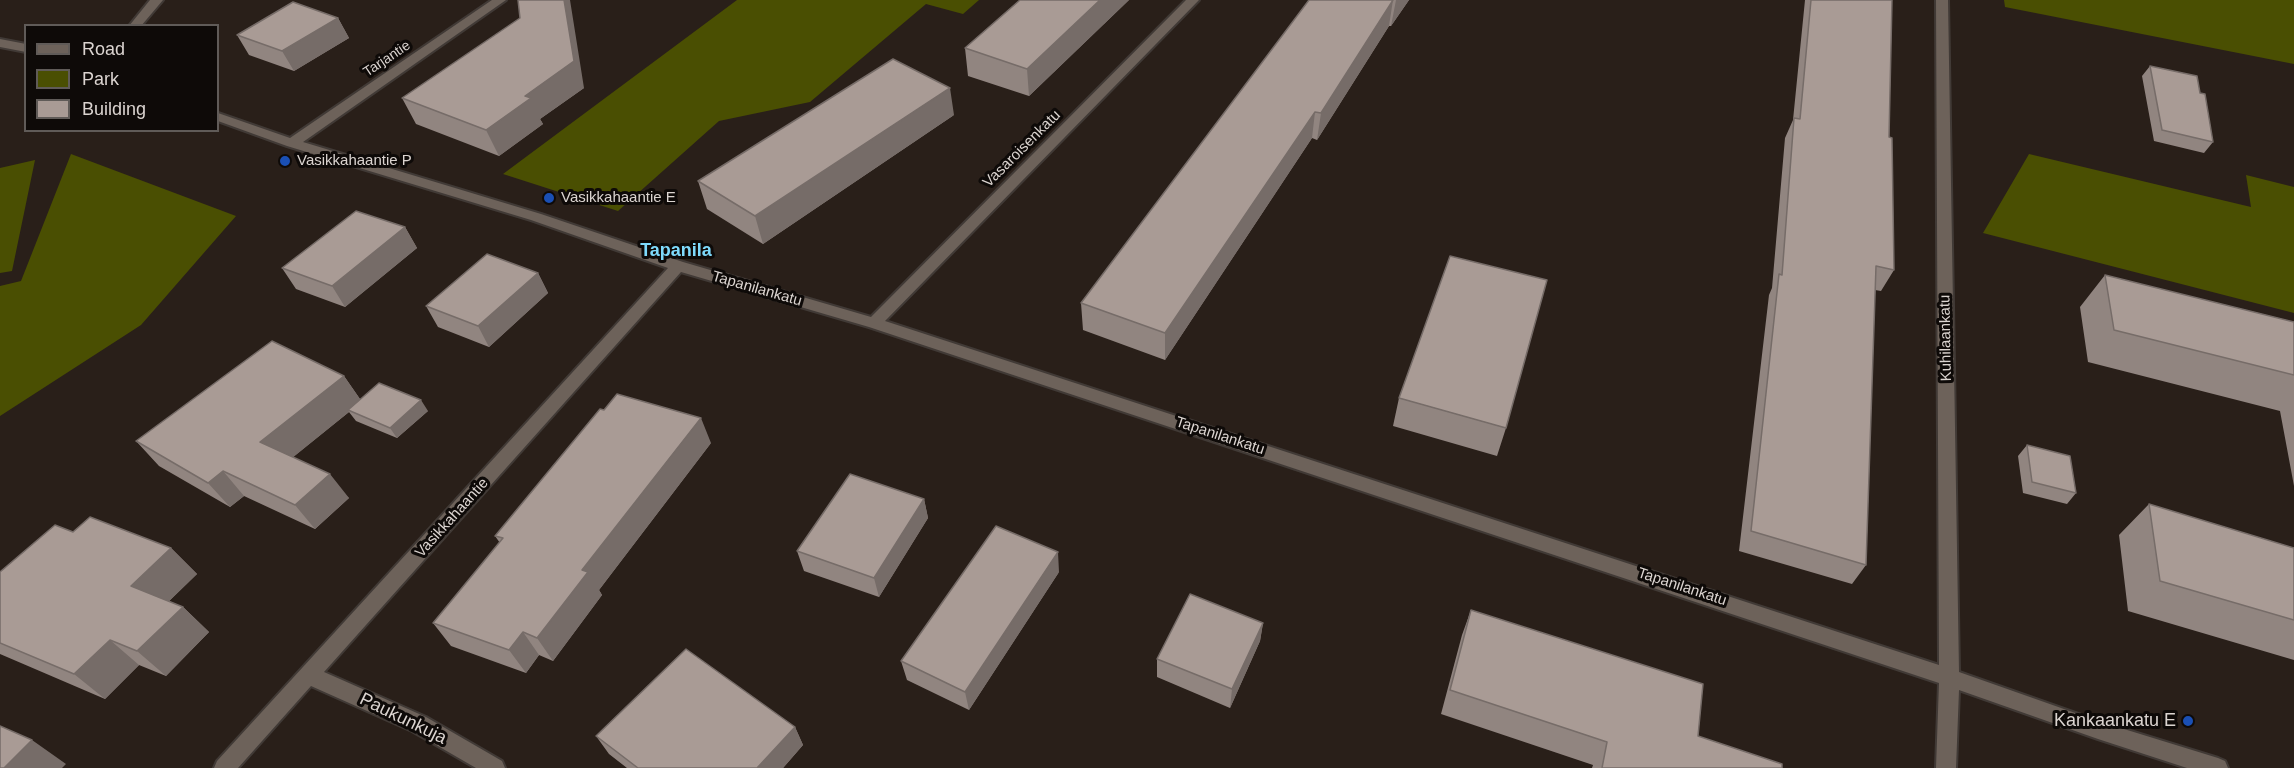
<!DOCTYPE html>
<html>
<head>
<meta charset="utf-8">
<style>
  body { margin:0 }
  #map { position:relative; width:2294px; height:768px; overflow:hidden; background:#291f19; font-family:Arial,sans-serif }
  canvas { display:block }
  .legend { position:absolute; left:24px; top:24px; width:195px; height:108px; box-sizing:border-box; background:#0e0a08; border:2px solid #605b58; margin:0; padding:8px 10px; list-style:none; font-size:18px; color:#dbd4d0 }
  .legend li { display:flex; align-items:center; gap:12px; height:30px }
  .legend b { width:30px; border:2px solid #605b58 }
</style>
</head>
<body>
<div id="map">
<canvas width="2294" height="768"></canvas>
<ul class="legend">
<li><b style="height:8px;background:#6d625a"></b>Road</li>
<li><b style="height:16px;background:#4a4f02"></b>Park</li>
<li><b style="height:16px;background:#a99b95"></b>Building</li>
</ul>
</div>
<script>
const g = document.querySelector('canvas').getContext('2d');
g.lineJoin = 'round';
function paint(path, color) { g.fillStyle = color; g.fill(path, 'evenodd'); }
function trace(path, color, width, dash) { g.strokeStyle = color; g.lineWidth = width; g.lineCap = dash ? 'butt' : 'round'; g.setLineDash(dash || []); g.stroke(path); }
function drawText(font, color, halo, rows, align = 'center') {
  g.font = font + ' Arial,sans-serif'; g.lineWidth = 6; g.setLineDash([]); g.textBaseline = 'middle'; g.strokeStyle = halo; g.fillStyle = color; for (const [text, x, y, turn = 0] of rows) {
    g.save(); g.translate(x, y); g.rotate((+turn || 0) * Math.PI / 180); g.textAlign = isNaN(turn) ? turn : align; if (halo) g.strokeText(text, 0, 0); g.fillText(text, 0, 0); g.restore();
  }
}
paint(new Path2D(`
  M 737,0 L 979,0 L 963,14 L 926,4 L 810,102 L 719,121 L 618,211 L 503,174 Z
  M 2004,0 L 2294,0 L 2294,64 L 2005,7 Z
  M 71,154 L 236,216 L 141,325 L 0,416 L 0,286 L 21,281 Z
  M 2029,154 L 2251,207 L 2246,175 L 2294,187 L 2294,313 L 1983,233 Z
  M 35,160 L 12,271 L 0,273 L 0,168 Z`), '#4a4f02');
const minor = new Path2D(`
  M 150,0 L 163,0 L 141,26 L 129,26 Z
  M 492,0 L 506,0 L 303,142 L 541,214 L 683,262 L 871,317 L 1186,0 L 1199,0 L 885,321 L 1939,665 L 1936,0 L 1948,0 L 1959,672 L 2098,721 L 2218,758 L 2225,761 L 2228,768 L 2187,768 L 2098,739 L 1959,690 L 1956,768 L 1936,768 L 1939,683 L 869,327 L 681,272 L 324,672 L 426,717 L 502,761 L 505,768 L 476,768 L 412,731 L 311,686 L 238,768 L 214,768 L 217,761 L 668,268 L 531,220 L 287,146 L 218,121 L 218,113 L 290,138 Z
  M 0,39 L 26,44 L 26,52 L 0,47 Z`);
trace(minor, '#413a36', 4);
paint(minor, '#6d625a');
paint(new Path2D(`
  M 1020,0 L 1129,0 L 1029,96 L 968,76 L 965,48 Z
  M 1309,0 L 1409,0 L 1391,26 L 1389,26 L 1317,140 L 1312,138 L 1165,360 L 1083,330 L 1081,303 Z
  M 1805,0 L 1892,0 L 1889,137 L 1894,270 L 1881,291 L 1875,290 L 1866,565 L 1852,584 L 1739,551 L 1769,295 L 1772,288 L 1785,138 L 1793,120 Z
  M 338,18 L 349,38 L 294,71 L 249,55 L 237,35 Z
  M 2150,66 L 2200,93 L 2213,142 L 2204,153 L 2154,141 L 2142,76 Z
  M 584,88 L 540,119 L 543,124 L 499,156 L 416,124 L 402,98 Z
  M 954,115 L 763,244 L 707,209 L 698,181 Z
  M 405,227 L 417,248 L 345,307 L 296,289 L 282,268 Z
  M 538,273 L 548,293 L 489,347 L 438,327 L 426,306 Z
  M 2105,275 L 2294,322 L 2294,486 L 2280,411 L 2088,362 L 2080,307 Z
  M 344,376 L 360,399 L 428,411 L 397,438 L 356,421 L 349,412 L 293,457 L 349,498 L 315,529 L 244,496 L 230,507 L 159,466 L 136,441 Z
  M 1399,398 L 1506,428 L 1497,456 L 1393,426 Z
  M 711,443 L 599,590 L 602,595 L 553,661 L 539,655 L 526,673 L 451,646 L 433,623 L 500,543 L 495,536 Z
  M 2027,445 L 2076,493 L 2067,504 L 2023,493 L 2018,456 Z
  M 924,499 L 928,518 L 879,597 L 804,571 L 797,551 Z
  M 2149,504 L 2294,548 L 2294,660 L 2128,611 L 2119,535 Z
  M 73,532 L 171,548 L 197,574 L 169,601 L 183,607 L 209,632 L 166,676 L 139,665 L 105,699 L 0,654 L 0,572 Z
  M 1059,572 L 969,710 L 907,680 L 901,661 Z
  M 1471,610 L 1698,736 L 1782,768 L 1592,768 L 1593,765 L 1441,714 L 1462,635 Z
  M 1263,623 L 1260,641 L 1230,708 L 1157,677 L 1157,659 Z
  M 795,727 L 803,745 L 783,768 L 627,768 L 609,754 L 596,736 Z`), '#918580');
paint(new Path2D(`
  M 564,0 L 570,0 L 584,88 L 540,119 L 543,124 L 499,156 L 486,130 L 525,96 Z
  M 1100,0 L 1129,0 L 1029,96 L 1027,69 Z
  M 1393,0 L 1389,26 L 1317,140 L 1321,113 Z
  M 1396,0 L 1409,0 L 1391,26 Z
  M 338,18 L 349,38 L 294,71 L 282,51 Z
  M 950,88 L 954,115 L 763,244 L 755,216 Z
  M 1315,112 L 1312,138 L 1165,360 L 1165,333 Z
  M 405,227 L 417,248 L 345,307 L 332,286 Z
  M 538,273 L 548,293 L 489,347 L 478,326 Z
  M 344,376 L 362,402 L 348,410 L 349,412 L 281,467 L 260,442 Z
  M 421,400 L 428,411 L 397,438 L 390,428 Z
  M 701,418 L 711,443 L 599,590 L 602,595 L 553,661 L 537,638 L 582,570 Z
  M 223,471 L 244,496 L 230,507 L 208,483 Z
  M 330,474 L 349,498 L 315,529 L 295,505 Z
  M 924,499 L 928,518 L 879,597 L 874,578 Z
  M 171,548 L 197,574 L 159,611 L 131,586 Z
  M 1058,552 L 1059,572 L 969,710 L 965,692 Z
  M 183,607 L 209,632 L 166,676 L 137,651 Z
  M 1263,623 L 1260,641 L 1230,708 L 1232,689 Z
  M 523,632 L 539,655 L 526,673 L 509,650 Z
  M 110,640 L 139,665 L 105,699 L 74,674 Z
  M 795,727 L 803,745 L 783,768 L 757,768 Z
  M 32,740 L 66,764 L 62,768 L 4,768 Z`), '#766c68');
const building = new Path2D(`
  M 518,0 L 564,0 L 574,61 L 525,96 L 531,98 L 486,130 L 402,98 L 520,18 Z
  M 1020,0 L 1100,0 L 1027,69 L 965,48 Z
  M 1309,0 L 1393,0 L 1321,113 L 1315,112 L 1165,333 L 1081,303 Z
  M 1811,0 L 1892,0 L 1889,137 L 1892,138 L 1894,270 L 1876,266 L 1866,565 L 1751,531 L 1779,274 L 1782,275 L 1794,118 L 1800,119 Z
  M 293,2 L 338,18 L 282,51 L 237,35 Z
  M 893,59 L 950,88 L 755,216 L 698,181 Z
  M 2150,66 L 2197,76 L 2200,93 L 2205,94 L 2213,142 L 2162,130 Z
  M 356,211 L 405,227 L 332,286 L 282,268 Z
  M 487,254 L 538,273 L 478,326 L 426,306 Z
  M 1450,256 L 1547,280 L 1506,428 L 1399,398 Z
  M 2105,275 L 2294,322 L 2294,375 L 2114,330 Z
  M 272,341 L 344,376 L 260,442 L 330,474 L 295,505 L 223,471 L 208,483 L 136,441 Z
  M 379,383 L 421,400 L 390,428 L 348,410 Z
  M 617,394 L 701,418 L 582,570 L 588,572 L 537,638 L 523,632 L 509,650 L 433,623 L 503,538 L 495,536 L 600,409 L 604,410 Z
  M 2027,445 L 2070,456 L 2076,493 L 2032,482 Z
  M 850,474 L 924,499 L 874,578 L 797,551 Z
  M 2149,504 L 2294,548 L 2294,620 L 2160,581 Z
  M 90,517 L 171,548 L 131,586 L 183,607 L 137,651 L 110,640 L 74,674 L 0,643 L 0,572 L 55,525 L 73,532 Z
  M 996,526 L 1058,552 L 965,692 L 901,661 Z
  M 1190,594 L 1263,623 L 1232,689 L 1157,659 Z
  M 1471,610 L 1703,684 L 1698,736 L 1782,764 L 1782,768 L 1602,768 L 1607,742 L 1450,690 Z
  M 686,649 L 795,727 L 757,768 L 638,768 L 596,736 Z
  M 0,726 L 32,740 L 4,768 L 0,768 Z`);
paint(building, '#a99b95');
trace(building, '#766c68', 1.5);
for (const [x, y, r, color] of [
  [285,161,6,"#1a4fb4"],
  [549,198,6,"#1a4fb4"],
  [2188,721,6,"#1a4fb4"]
]) { const dot = new Path2D(); dot.arc(x, y, r, 0, 2 * Math.PI); g.fillStyle = color; g.fill(dot); trace(dot, '#0e0a08', 2); }
drawText('14px', '#dbd4d0', '#0e0a08', [
  ["Tarjantie",387,59,-34]
]);
drawText('15px', '#dbd4d0', '#0e0a08', [
  ["Vasaroisenkatu",1022,149,-45],
  ["Tapanilankatu",757,289,16],
  ["Kuhilaankatu",1946,338,-91],
  ["Tapanilankatu",1220,436,18],
  ["Vasikkahaantie",452,518,-48],
  ["Tapanilankatu",1682,587,18]
]);
drawText('15px', '#dbd4d0', '#0e0a08', [
  ["Vasikkahaantie P",297,161],
  ["Vasikkahaantie E",561,198]
], 'left');
drawText('bold 18px', '#7edafc', '#0e0a08', [
  ["Tapanila",676,251]
]);
drawText('18px', '#dbd4d0', '#0e0a08', [
  ["Paukunkuja",403,719,26]
]);
drawText('18px', '#dbd4d0', '#0e0a08', [
  ["Kankaankatu E",2176,721]
], 'right');
</script>
</body>
</html>
